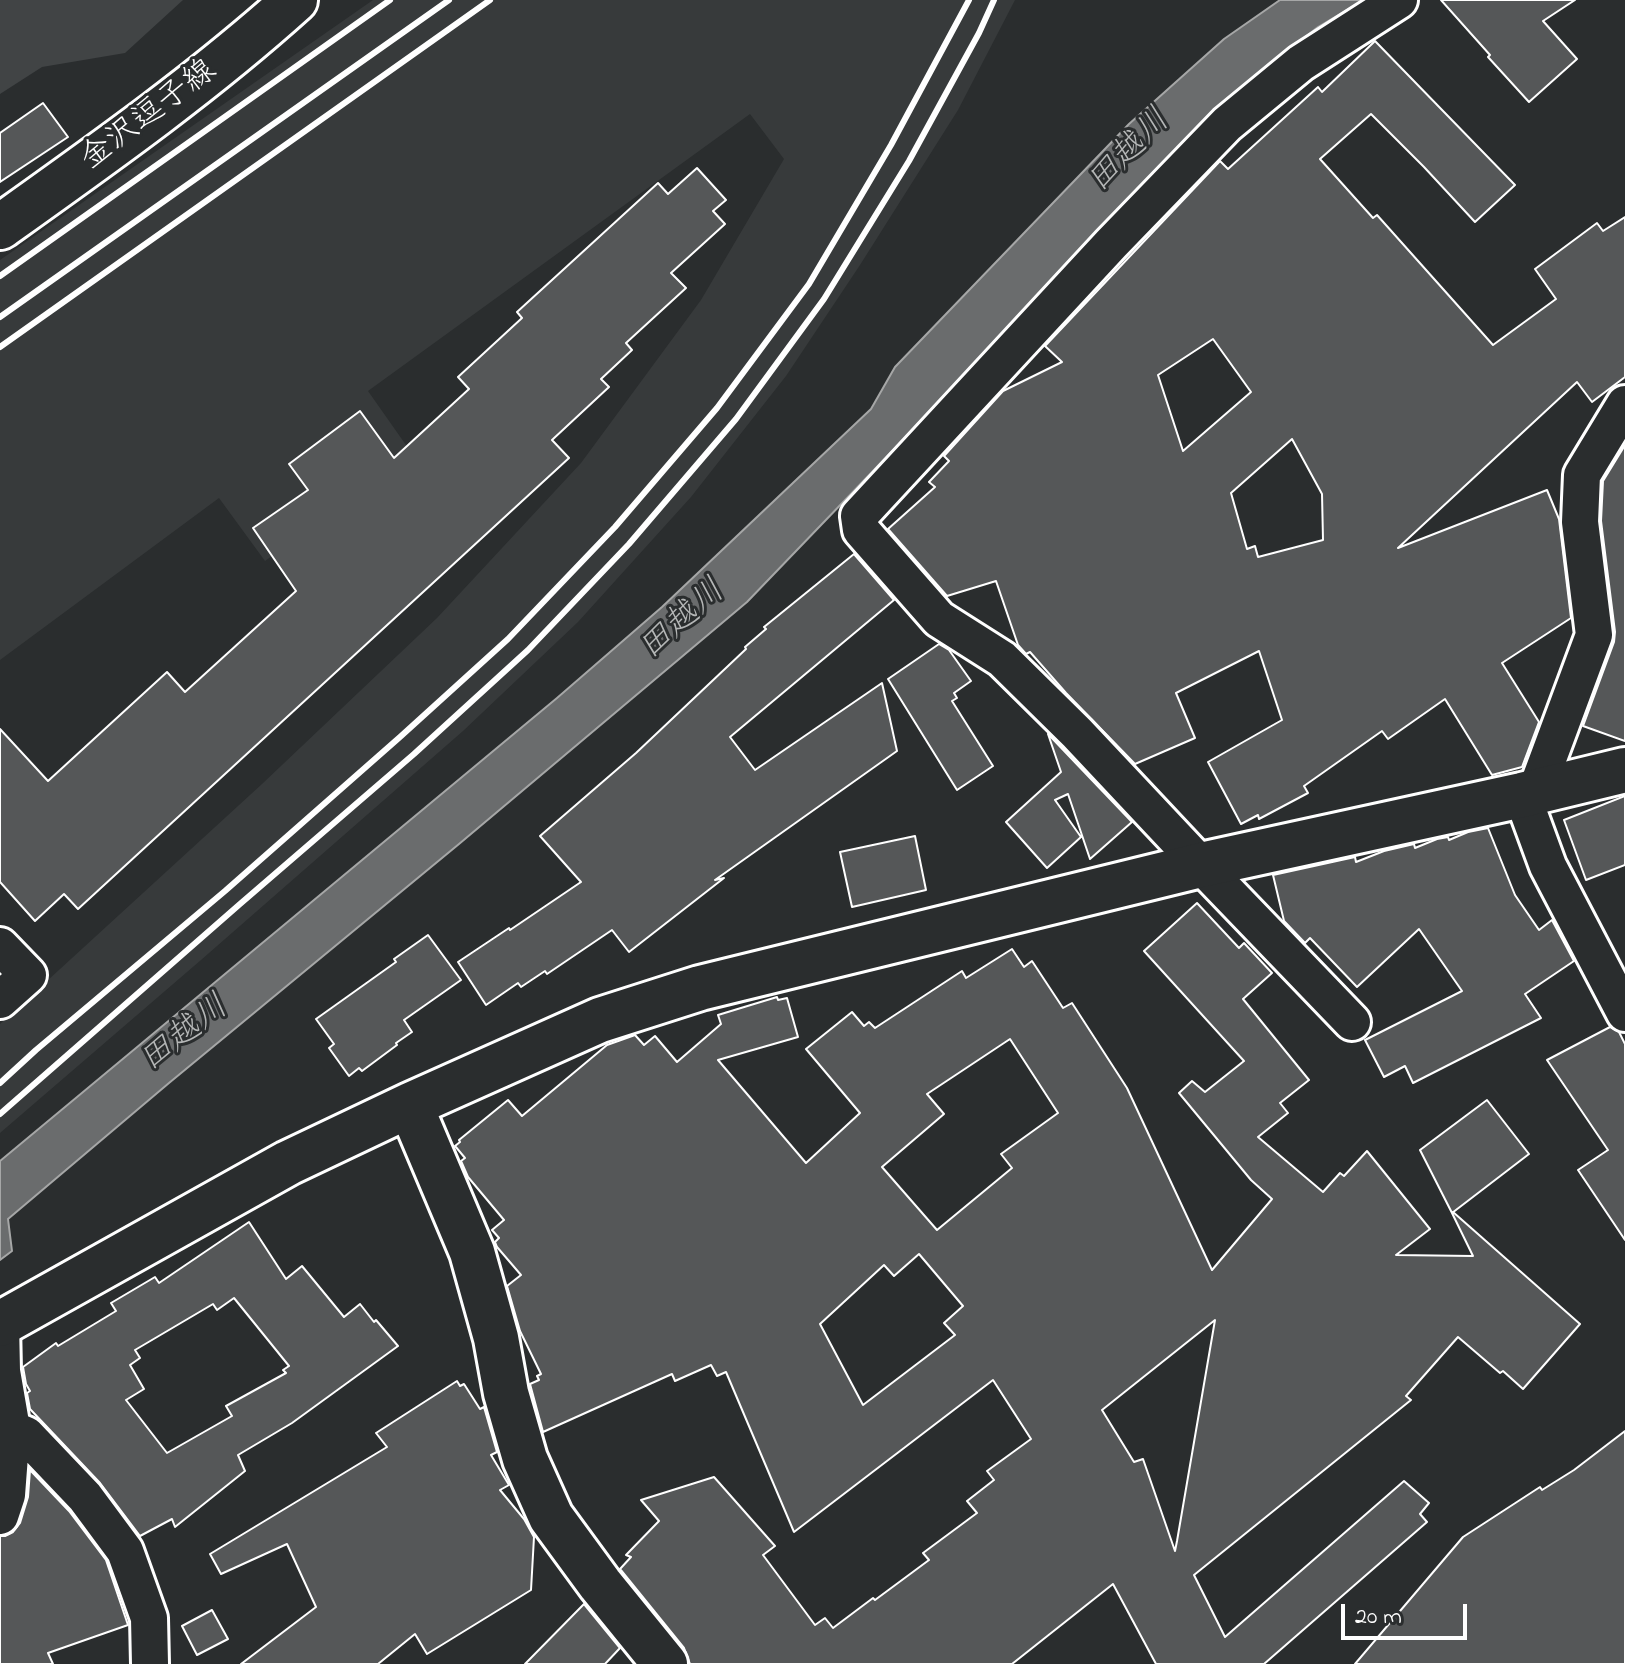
<!DOCTYPE html>
<html>
<head>
<meta charset="utf-8">
<style>
  body { margin:0 }
  #map { position:relative; width:1625px; height:1664px; overflow:hidden; background:#2a2d2e; font-family:"Indie Flower",sans-serif }
  canvas { display:block }
  .scale { position:absolute; left:1341px; top:1604px; width:126px; height:36px; box-sizing:border-box; border:4px solid #fff; border-top:0; padding-left:10px; font-size:24px; line-height:28px; white-space:nowrap; color:#fff; -webkit-text-stroke:6px #2a2d2e; paint-order:stroke }
</style>
</head>
<body>
<div id="map">
<canvas width="1625" height="1664"></canvas>
<div class="scale">20 m</div>
</div>
<script>
const g = document.querySelector('canvas').getContext('2d');
g.lineJoin = 'round';
function paint(path, color) { g.fillStyle = color; g.fill(path, 'evenodd'); }
function trace(path, color, width, dash) { g.strokeStyle = color; g.lineWidth = width; g.lineCap = dash ? 'butt' : 'round'; g.setLineDash(dash || []); g.stroke(path); }
function drawText(font, color, halo, rows, align = 'center') {
  g.font = font + ' "Indie Flower","Klee One",sans-serif'; g.lineWidth = 6; g.setLineDash([]); g.textBaseline = 'middle'; g.strokeStyle = halo; g.fillStyle = color; for (const [text, x, y, turn = 0] of rows) {
    g.save(); g.translate(x, y); g.rotate((+turn || 0) * Math.PI / 180); g.textAlign = isNaN(turn) ? turn : align; if (halo) g.strokeText(text, 0, 0); g.fillText(text, 0, 0); g.restore();
  }
}
paint(new Path2D(`
  M 373,0 L 1015,0 L 958,110 L 860,265 L 786,376 L 691,497 L 578,622 L 463,731 L 201,960 L 0,1133 L 0,1024 L 262,784 L 437,618 L 581,463 L 701,300 L 784,159 L 750,114 L 368,391 L 413,455 L 265,561 L 219,498 L 0,660 L 0,260 Z`), '#373a3b');
paint(new Path2D(`
  M 0,0 L 183,0 L 125,53 L 42,67 L 0,94 Z`), '#414445');
const water = new Path2D(`
  M 1280,0 L 1364,0 L 1318,27 L 1253,78 L 1181,145 L 923,419 L 747,602 L 459,844 L 169,1083 L 8,1219 L 12,1251 L 0,1260 L 0,1161 L 557,698 L 662,607 L 871,409 L 895,367 L 1129,124 L 1224,39 Z`);
paint(water, '#6a6c6d');
trace(water, '#a6a7a7', 2);
const building = new Path2D(`
  M 1441,0 L 1575,0 L 1543,21 L 1577,59 L 1529,102 L 1488,57 L 1490,55 Z
  M 1375,41 L 1515,185 L 1475,222 L 1424,167 L 1371,114 L 1320,159 L 1373,218 L 1377,215 L 1493,345 L 1556,299 L 1535,269 L 1597,223 L 1603,231 L 1625,217 L 1625,377 L 1592,402 L 1577,382 L 1398,548 L 1547,490 L 1559,519 L 1571,618 L 1502,663 L 1539,722 L 1522,767 L 1492,775 L 1445,699 L 1388,739 L 1382,731 L 1304,786 L 1308,793 L 1259,819 L 1258,815 L 1241,824 L 1208,762 L 1282,720 L 1259,651 L 1176,693 L 1195,738 L 1135,764 L 1066,693 L 1030,652 L 1026,654 L 1018,645 L 996,581 L 947,596 L 888,529 L 935,487 L 929,482 L 949,461 L 944,456 L 1003,391 L 1062,362 L 1045,346 L 1220,161 L 1228,169 L 1318,87 L 1322,92 ZM 1213,339 L 1251,392 L 1183,451 L 1158,375 ZM 1292,439 L 1322,494 L 1323,540 L 1258,557 L 1255,546 L 1247,549 L 1231,493 Z
  M 43,103 L 68,137 L 0,182 L 0,133 Z
  M 697,168 L 726,200 L 713,211 L 725,224 L 671,273 L 686,288 L 626,343 L 632,350 L 601,379 L 609,387 L 552,440 L 569,458 L 78,909 L 64,894 L 35,921 L 0,882 L 0,729 L 48,781 L 167,672 L 185,692 L 296,591 L 253,528 L 308,490 L 289,464 L 360,411 L 394,458 L 469,389 L 458,377 L 522,318 L 517,312 L 658,183 L 668,194 Z
  M 1625,445 L 1625,741 L 1583,726 L 1614,642 L 1615,632 L 1601,521 L 1603,481 Z
  M 854,554 L 894,600 L 730,737 L 755,770 L 882,683 L 897,751 L 715,880 L 724,878 L 629,952 L 612,930 L 547,974 L 545,971 L 521,987 L 518,983 L 486,1005 L 458,962 L 509,928 L 510,930 L 581,882 L 540,836 L 636,753 L 746,649 L 745,647 L 766,629 L 764,627 Z
  M 939,644 L 949,650 L 971,681 L 954,693 L 957,698 L 952,701 L 993,766 L 957,790 L 888,679 Z
  M 1048,734 L 1132,822 L 1090,859 L 1068,794 L 1055,800 L 1081,837 L 1047,868 L 1006,822 L 1061,772 Z
  M 1625,796 L 1625,865 L 1586,880 L 1564,820 Z
  M 1488,828 L 1515,895 L 1539,930 L 1552,920 L 1574,961 L 1525,994 L 1541,1018 L 1413,1083 L 1405,1066 L 1384,1077 L 1365,1040 L 1462,991 L 1419,929 L 1357,987 L 1310,938 L 1305,943 L 1284,921 L 1273,875 L 1355,857 L 1356,862 L 1384,851 L 1414,844 L 1415,848 L 1437,839 L 1448,837 L 1449,840 L 1468,832 Z
  M 915,836 L 926,890 L 852,907 L 840,852 Z
  M 1197,903 L 1239,948 L 1244,943 L 1272,973 L 1243,999 L 1309,1080 L 1280,1103 L 1288,1113 L 1258,1137 L 1323,1192 L 1340,1173 L 1344,1176 L 1367,1151 L 1430,1229 L 1396,1255 L 1473,1256 L 1452,1213 L 1453,1212 L 1580,1324 L 1523,1389 L 1503,1371 L 1500,1373 L 1458,1337 L 1406,1396 L 1411,1400 L 1194,1575 L 1225,1637 L 1404,1481 L 1429,1503 L 1420,1514 L 1427,1522 L 1264,1664 L 1156,1664 L 1113,1584 L 1012,1664 L 690,1664 L 684,1648 L 620,1569 L 631,1557 L 626,1555 L 659,1521 L 641,1500 L 714,1477 L 775,1546 L 763,1555 L 815,1625 L 825,1618 L 833,1628 L 873,1598 L 875,1600 L 929,1560 L 923,1553 L 977,1513 L 967,1501 L 994,1480 L 987,1471 L 1031,1439 L 993,1380 L 794,1532 L 726,1372 L 717,1376 L 711,1365 L 675,1381 L 672,1374 L 543,1432 L 530,1384 L 539,1380 L 537,1376 L 541,1374 L 520,1331 L 507,1286 L 521,1275 L 497,1247 L 495,1242 L 499,1238 L 492,1230 L 504,1220 L 468,1177 L 461,1161 L 465,1158 L 455,1146 L 460,1142 L 459,1140 L 508,1100 L 522,1116 L 607,1045 L 635,1035 L 644,1045 L 655,1036 L 677,1062 L 721,1024 L 718,1015 L 777,997 L 778,1000 L 787,998 L 798,1037 L 718,1060 L 806,1163 L 860,1113 L 806,1049 L 852,1012 L 864,1026 L 869,1022 L 875,1028 L 962,971 L 966,978 L 1012,949 L 1024,967 L 1032,961 L 1063,1008 L 1072,1003 L 1127,1088 L 1212,1270 L 1272,1199 L 1251,1180 L 1179,1093 L 1192,1081 L 1205,1092 L 1244,1061 L 1144,951 ZM 1010,1039 L 1058,1113 L 1001,1154 L 1012,1168 L 937,1230 L 882,1167 L 944,1114 L 927,1094 ZM 919,1254 L 963,1306 L 944,1323 L 955,1335 L 863,1405 L 820,1324 L 884,1265 L 894,1276 ZM 1215,1320 L 1177,1541 L 1175,1551 L 1143,1459 L 1134,1462 L 1102,1410 Z
  M 428,935 L 461,980 L 404,1020 L 412,1032 L 396,1043 L 397,1045 L 362,1071 L 359,1068 L 349,1076 L 329,1048 L 334,1044 L 316,1019 L 396,962 L 394,959 Z
  M 1610,1027 L 1619,1032 L 1625,1044 L 1625,1240 L 1578,1170 L 1608,1150 L 1547,1060 Z
  M 1487,1100 L 1529,1154 L 1452,1213 L 1420,1150 Z
  M 249,1222 L 286,1279 L 302,1266 L 344,1317 L 360,1304 L 374,1322 L 376,1320 L 398,1346 L 292,1423 L 238,1455 L 245,1471 L 175,1527 L 172,1519 L 140,1536 L 100,1483 L 30,1409 L 27,1393 L 30,1391 L 26,1384 L 23,1367 L 56,1343 L 58,1346 L 116,1311 L 111,1303 L 155,1277 L 159,1283 ZM 234,1298 L 289,1366 L 283,1370 L 286,1373 L 226,1406 L 232,1416 L 167,1453 L 126,1400 L 144,1389 L 130,1365 L 140,1358 L 135,1350 L 213,1304 L 217,1310 Z
  M 457,1381 L 460,1386 L 464,1384 L 480,1409 L 484,1407 L 497,1452 L 491,1455 L 509,1485 L 500,1490 L 524,1519 L 534,1537 L 531,1590 L 427,1654 L 415,1634 L 378,1664 L 241,1664 L 316,1607 L 287,1544 L 221,1574 L 210,1554 L 387,1447 L 376,1433 Z
  M 1625,1431 L 1625,1664 L 1355,1664 L 1463,1537 L 1540,1487 L 1542,1490 L 1574,1470 Z
  M 30,1470 L 69,1511 L 106,1560 L 128,1625 L 48,1653 L 53,1664 L 0,1664 L 0,1536 L 5,1536 L 13,1532 L 20,1523 L 28,1497 Z
  M 584,1604 L 620,1648 L 605,1664 L 525,1664 Z
  M 212,1610 L 228,1639 L 197,1655 L 182,1626 Z`);
paint(building, '#555758');
trace(building, '#fff', 2);
const street = new Path2D(`
  M 1536,791 L 1594,635 L 1580,522 L 1582,475 L 1625,404
  M 1522,795 L 1548,866 L 1625,1013
  M 0,946 L 28,975 L 0,1000
  M 1352,1022 L 1201,865 L 1077,733 L 1002,659 L 939,619 L 861,530 L 859,516 L 1111,244 L 1227,124 L 1301,63 L 1399,0
  M 12,1429 L 26,1435 L 85,1497 L 125,1551 L 149,1618 L 150,1664
  M 0,1516 L 7,1495 L 12,1429 L 2,1371 L 1,1323`);
const secondary = new Path2D(`
  M 0,227 C 101,155 203,83 295,0
  M 410,1105 L 472,1252 L 496,1338 L 506,1393 L 525,1459 L 551,1517 L 600,1584 L 665,1664
  M 0,1324 L 288,1163 L 410,1105 L 600,1020 L 700,988 L 1201,865 L 1522,795 L 1625,770`);
trace(street, '#fff', 42);
trace(secondary, '#fff', 50);
trace(street, '#2a2d2e', 36);
trace(secondary, '#2a2d2e', 44);
trace(new Path2D(`
  M 0,276 L 390,0
  M 0,317 L 449,0
  M 0,347 L 490,0
  M 0,1083 L 36,1050 L 225,891 L 400,737 L 508,639 L 615,527 L 717,408 L 809,284 L 891,145 L 969,0
  M 0,1114 L 240,904 L 414,754 L 528,650 L 629,544 L 736,419 L 824,299 L 909,161 L 979,33 L 994,0`), '#fff', 6);
drawText('32px', '#fff', '#2a2d2e', [
  ["金沢逗子線",150,117,-37]
]);
drawText('italic 34px', '#b4b6b6', '#2a2d2e', [
  ["田越川",1131,153,-46],
  ["田越川",684,622,-42],
  ["田越川",186,1036,-38]
]);
</script>
</body>
</html>
